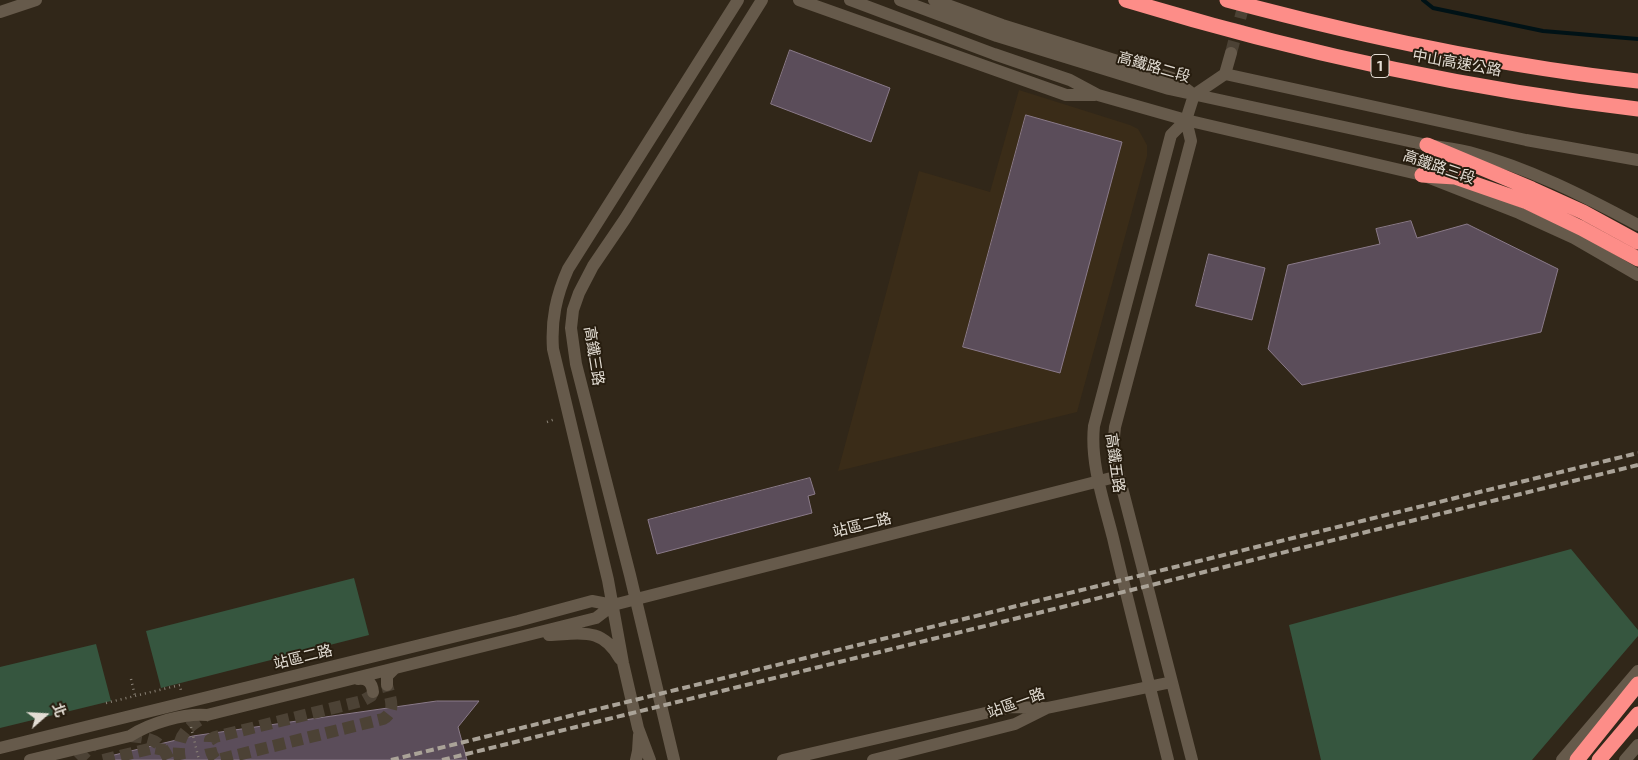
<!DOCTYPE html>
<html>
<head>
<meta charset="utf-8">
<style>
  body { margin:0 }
  #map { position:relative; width:1638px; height:760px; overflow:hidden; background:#312719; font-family:"Exo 2","Noto Sans TC",sans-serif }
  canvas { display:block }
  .north { position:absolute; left:20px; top:690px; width:50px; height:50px; -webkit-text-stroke:4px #271d0f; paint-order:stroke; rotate:71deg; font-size:14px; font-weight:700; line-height:20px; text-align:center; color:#e3ddd4 }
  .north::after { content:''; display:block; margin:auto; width:18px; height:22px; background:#e3ddd4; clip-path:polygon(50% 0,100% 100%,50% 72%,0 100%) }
</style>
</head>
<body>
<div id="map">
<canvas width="1638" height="760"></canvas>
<div class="north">北</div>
</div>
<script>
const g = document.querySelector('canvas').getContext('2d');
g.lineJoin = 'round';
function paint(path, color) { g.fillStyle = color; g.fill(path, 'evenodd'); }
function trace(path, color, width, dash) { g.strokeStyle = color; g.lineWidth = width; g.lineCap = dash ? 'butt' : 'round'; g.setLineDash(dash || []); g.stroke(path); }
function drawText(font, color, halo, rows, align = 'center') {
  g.font = font + ' "Exo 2","Noto Sans TC",sans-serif'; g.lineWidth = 4; g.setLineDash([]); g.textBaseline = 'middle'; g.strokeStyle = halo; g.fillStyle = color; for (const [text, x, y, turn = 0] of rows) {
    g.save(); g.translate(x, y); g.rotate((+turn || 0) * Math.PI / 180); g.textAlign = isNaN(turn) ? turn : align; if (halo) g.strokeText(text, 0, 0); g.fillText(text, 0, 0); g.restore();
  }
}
paint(new Path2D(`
  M 1019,90 L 1130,125 L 1138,129 L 1147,145 L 1147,156 L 1077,412 L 838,471 L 919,171 L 990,192 Z`), '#3a2c18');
paint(new Path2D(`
  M 1571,549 L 1638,630 L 1638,636 L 1532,760 L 1321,760 L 1289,625 Z
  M 354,578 L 369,635 L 161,688 L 146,631 Z
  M 96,644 L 111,701 L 0,728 L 0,667 Z`), '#36563f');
trace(new Path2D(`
  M 1423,0 L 1433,8 L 1543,31 L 1638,39`), '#001216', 4);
const building = new Path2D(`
  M 790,50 L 890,88 L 871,142 L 771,104 Z
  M 1026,115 L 1122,142 L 1060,373 L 963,347 Z
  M 1411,221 L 1417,238 L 1467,224 L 1558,269 L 1541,332 L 1302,385 L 1268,349 L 1288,265 L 1380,244 L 1376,229 Z
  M 1209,254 L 1265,268 L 1252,320 L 1196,306 Z
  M 810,478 L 815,494 L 808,496 L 812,513 L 657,554 L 648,520 Z
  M 437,701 L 479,701 L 458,727 L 467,760 L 110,760 L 110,756 L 193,736 Z`);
paint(building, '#5b4d5a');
trace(building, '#8a7a89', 1);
trace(new Path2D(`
  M 1231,53 L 1245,0
  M 373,692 L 371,696 L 362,701 L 215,737 L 210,740 C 209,746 211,754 215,759 L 221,759 L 383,719 C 397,711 390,698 387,685
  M 130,736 C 152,738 160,740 169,760
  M 78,760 L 94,744
  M 103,760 L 153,748 L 165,750
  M 180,760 C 175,735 188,727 207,715`), '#4c4235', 12, [12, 6]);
trace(new Path2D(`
  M 547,422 L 555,419
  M 131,679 L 135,696
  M 106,703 L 180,685 L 181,691
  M 191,727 L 199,760`), '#8a8276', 2.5, [1, 4]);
trace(new Path2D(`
  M 799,0 L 1066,95 L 1095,95
  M 850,0 L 994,54 L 1070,80 L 1098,95 L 1186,120 L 1422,175 L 1519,213 L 1574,238 L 1638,275
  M 900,0 L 997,36 L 1169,89 L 1427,145 C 1441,147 1455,149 1469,152 C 1529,168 1584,196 1638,225
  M 934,0 L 1002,25 L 1172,78 L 1190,92
  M 0,12 L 36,0
  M 1225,74 L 1526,140 L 1638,160
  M 1194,95 L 1225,74 L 1231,53
  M 1186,120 L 1191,141 L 1115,427 L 1113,447 L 1119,476 L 1192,760
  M 549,635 C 580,634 602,626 620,659
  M 358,679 C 367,678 372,682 373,692
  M 387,685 L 387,676 L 394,669
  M 0,748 L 518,621 L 592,601 L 613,605
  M 30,760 L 130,736 C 150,723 184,713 207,715 L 596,618 L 613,605 L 1119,476
  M 636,760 L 638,751 L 639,735
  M 650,760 L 638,728 L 623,663 L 608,580 L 553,349 C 551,320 556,296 568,269 L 738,0
  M 674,760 L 630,575 L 576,364 L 571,328 L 573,310 L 579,293 L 593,266 L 625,219 L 762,0
  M 783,760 L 1011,707 L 1044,708
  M 873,760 L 1015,724 L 1047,708 L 1172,682
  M 1168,760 C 1150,686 1130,612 1113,538 C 1104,502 1090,463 1094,426 L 1171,135 L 1186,120 L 1194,95
  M 1562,760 L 1638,671
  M 1625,760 L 1638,745`), '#665a4b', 12);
trace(new Path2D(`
  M 1126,0 C 1293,51 1465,89 1638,109
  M 1227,0 C 1361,36 1499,66 1638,81
  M 1427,145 L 1532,189 L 1583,212 L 1638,242
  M 1422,175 L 1455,177 L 1527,202 L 1581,228 L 1638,259
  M 1577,760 L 1638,684
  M 1599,760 L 1638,714`), '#fd8d88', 15);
trace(new Path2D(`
  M 391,760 L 1638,453
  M 442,760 L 1638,465`), '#aaa398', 4, [8, 4]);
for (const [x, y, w] of [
  [1380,66,18]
]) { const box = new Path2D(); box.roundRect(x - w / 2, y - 11.5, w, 23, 4); g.fillStyle = '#271d0f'; g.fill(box); trace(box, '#e3ddd4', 1); }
drawText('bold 14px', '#e3ddd4', null, [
  ["1",1380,66]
]);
drawText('15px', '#e3ddd4', '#271d0f', [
  ["中山高速公路",1457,63,10],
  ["高鐵路二段",1154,67,16],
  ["高鐵路三段",1439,167,19],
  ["高鐵三路",594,356,81],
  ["高鐵五路",1115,463,82],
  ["站區二路",862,525,-14],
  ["站區二路",303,657,-14],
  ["站區一路",1016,703,-20]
]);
</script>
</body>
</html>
